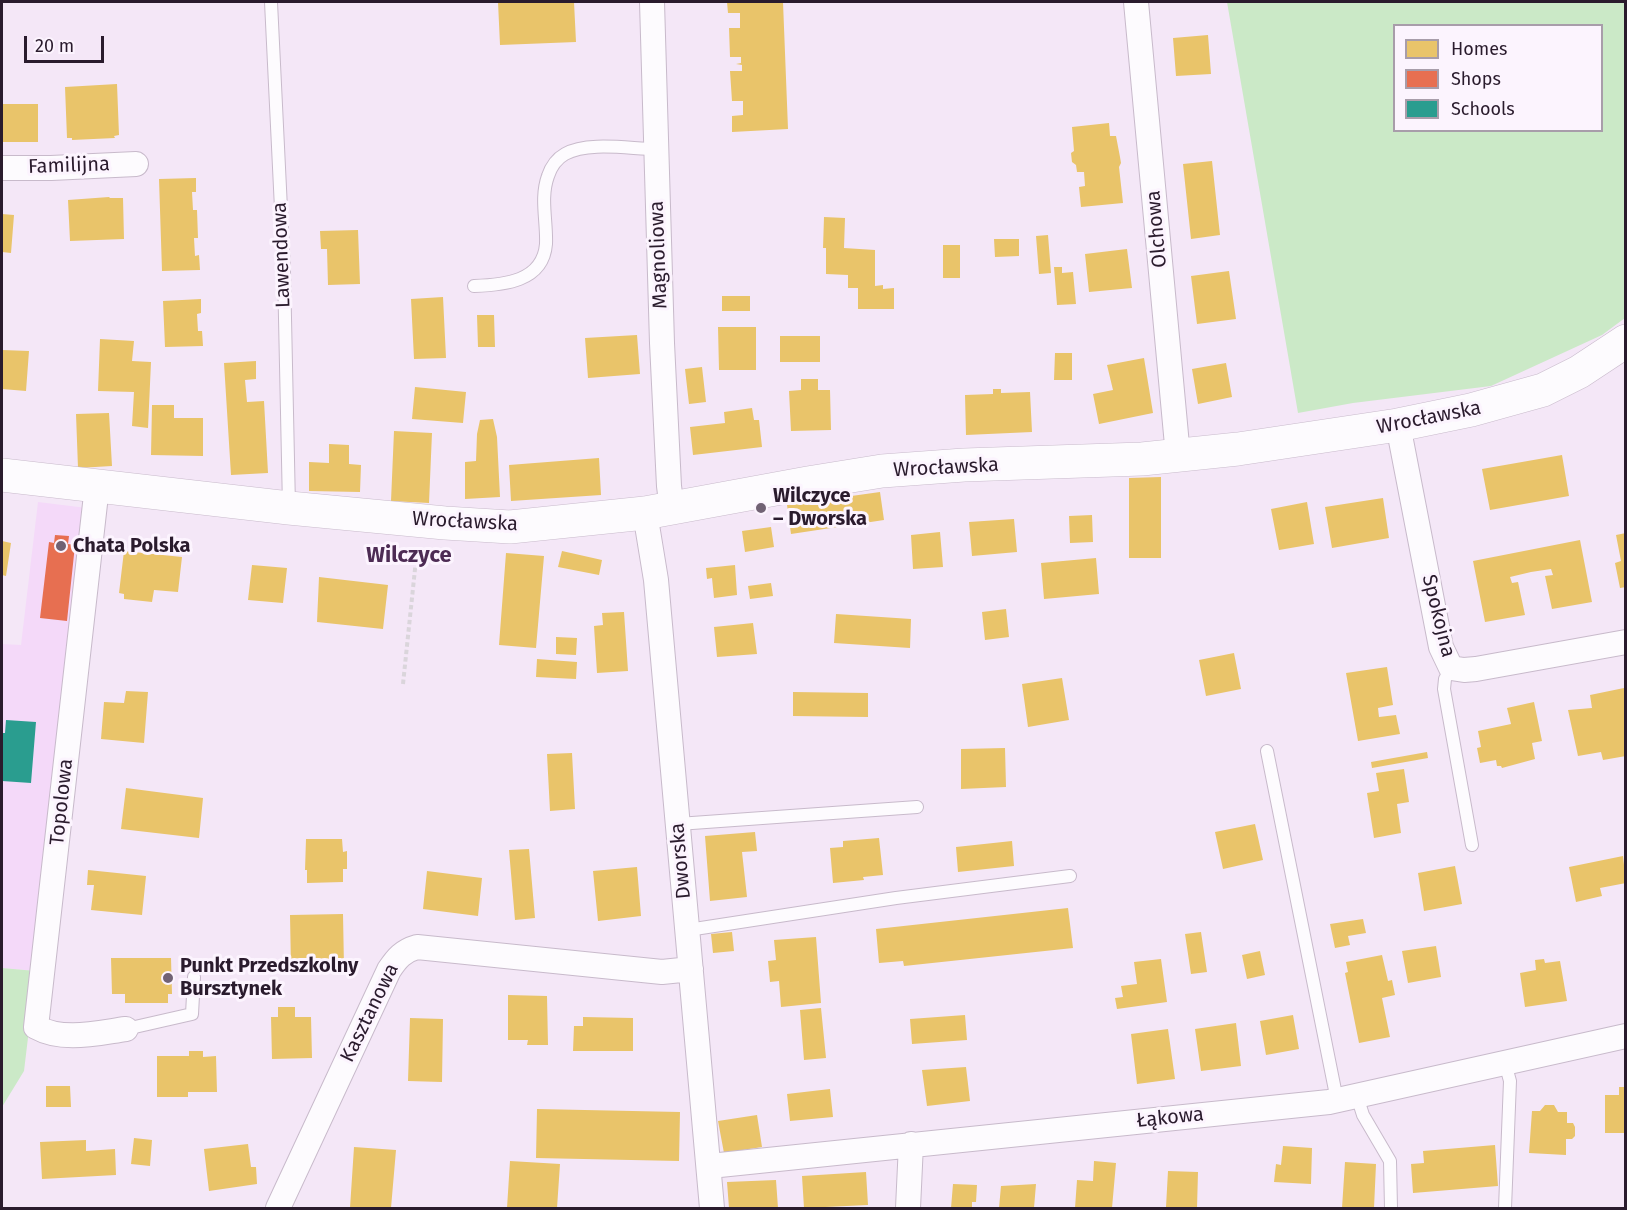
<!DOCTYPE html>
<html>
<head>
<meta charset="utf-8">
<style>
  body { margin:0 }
  #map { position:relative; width:1627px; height:1210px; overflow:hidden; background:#f4e7f7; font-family:"Fira Sans",sans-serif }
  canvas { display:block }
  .frame { position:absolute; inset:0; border:3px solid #2a1b2d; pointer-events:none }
  .legend { position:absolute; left:1393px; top:24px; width:210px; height:108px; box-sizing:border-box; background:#fcf4fe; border:2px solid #a89daa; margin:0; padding:8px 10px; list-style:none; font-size:18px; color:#2a1b2d }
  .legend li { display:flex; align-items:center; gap:12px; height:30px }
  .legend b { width:30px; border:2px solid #a89daa }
  .scale { position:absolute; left:24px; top:36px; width:80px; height:27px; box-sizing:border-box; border:3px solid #2a1b2d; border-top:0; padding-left:8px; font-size:18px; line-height:21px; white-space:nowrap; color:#2a1b2d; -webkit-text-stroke:4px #fcf4fe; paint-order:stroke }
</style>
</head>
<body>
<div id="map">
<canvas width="1627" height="1210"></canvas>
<div class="frame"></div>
<ul class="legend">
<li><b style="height:16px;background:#e9c46a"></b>Homes</li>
<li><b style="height:16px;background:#e76f51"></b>Shops</li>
<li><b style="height:16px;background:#2a9d8f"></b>Schools</li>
</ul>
<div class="scale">20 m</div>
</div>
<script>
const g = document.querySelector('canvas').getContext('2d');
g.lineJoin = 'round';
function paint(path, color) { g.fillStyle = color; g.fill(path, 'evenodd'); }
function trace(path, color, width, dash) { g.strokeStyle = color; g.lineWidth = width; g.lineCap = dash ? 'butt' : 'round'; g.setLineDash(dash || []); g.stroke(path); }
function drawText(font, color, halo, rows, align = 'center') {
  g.font = font + ' "Fira Sans",sans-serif'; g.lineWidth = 6; g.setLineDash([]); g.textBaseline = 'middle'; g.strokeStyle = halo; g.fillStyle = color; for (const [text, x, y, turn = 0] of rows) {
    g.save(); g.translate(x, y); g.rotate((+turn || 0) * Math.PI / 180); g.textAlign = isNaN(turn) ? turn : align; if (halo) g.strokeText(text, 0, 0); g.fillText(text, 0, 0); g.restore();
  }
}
paint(new Path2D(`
  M 38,502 L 87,508 L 36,971 L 2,968 L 2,644 L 21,645 Z`), '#f4d9f9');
paint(new Path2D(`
  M 1227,2 L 1625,2 L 1625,318 L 1602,335 L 1491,386 L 1353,403 L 1298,413 ZM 1394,26 L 1602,26 L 1602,130 L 1394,130 Z
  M 2,968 L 36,971 L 24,1071 L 2,1107 Z`), '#cbe9c7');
paint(new Path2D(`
  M 498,2 L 574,2 L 576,42 L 500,45 Z
  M 727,2 L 783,2 L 788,129 L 732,132 L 732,116 L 743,115 L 743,101 L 732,101 L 730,71 L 742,71 L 742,65 L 736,64 L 741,63 L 741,57 L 730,57 L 729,28 L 740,28 L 740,13 L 728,13 Z
  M 1208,35 L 1211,74 L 1176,76 L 1173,38 Z
  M 117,84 L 119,135 L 114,136 L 115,138 L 72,140 L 72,138 L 67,138 L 65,87 Z
  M 2,104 L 38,104 L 38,142 L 2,142 Z
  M 1109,123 L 1110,136 L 1116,136 L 1120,157 L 1121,163 L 1119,167 L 1123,203 L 1081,207 L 1079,187 L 1085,186 L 1084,172 L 1077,172 L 1076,165 L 1072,162 L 1071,153 L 1074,151 L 1072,127 Z
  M 1212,161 L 1220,235 L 1191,239 L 1183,164 Z
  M 196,178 L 196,192 L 192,192 L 193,210 L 197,210 L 198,238 L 194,238 L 195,256 L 199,255 L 200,270 L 162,271 L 159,179 Z
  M 109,197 L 110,198 L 123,198 L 124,239 L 70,241 L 68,200 Z
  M 2,214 L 14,215 L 11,253 L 2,252 Z
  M 824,217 L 845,218 L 844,248 L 875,250 L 875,286 L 883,285 L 883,289 L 894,288 L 894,309 L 858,309 L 858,288 L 848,288 L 848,275 L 826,274 L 826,248 L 823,248 Z
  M 358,230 L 360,284 L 328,285 L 327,249 L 321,249 L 320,231 Z
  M 1048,235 L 1051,273 L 1039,274 L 1036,236 Z
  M 994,239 L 1019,239 L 1019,256 L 995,257 Z
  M 943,245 L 960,245 L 960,278 L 943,278 Z
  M 1127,249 L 1132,288 L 1089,292 L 1085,254 Z
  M 1054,267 L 1062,267 L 1062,273 L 1073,272 L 1076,304 L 1057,305 Z
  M 1229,271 L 1236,319 L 1197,324 L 1191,276 Z
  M 722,296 L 750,296 L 750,311 L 722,311 Z
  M 443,297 L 446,358 L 414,359 L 411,299 Z
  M 201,299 L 201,313 L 197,314 L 198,331 L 202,331 L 203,346 L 165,347 L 163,301 Z
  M 477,315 L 494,315 L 495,347 L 478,347 Z
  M 718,327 L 756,327 L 756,370 L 719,370 Z
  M 637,335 L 640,374 L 588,378 L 585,338 Z
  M 780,336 L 820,336 L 820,362 L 780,362 Z
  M 100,339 L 134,341 L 132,361 L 151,362 L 148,428 L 132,426 L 134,392 L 98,391 Z
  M 2,350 L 29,351 L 26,391 L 2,389 Z
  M 1055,353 L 1072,353 L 1072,380 L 1054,380 Z
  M 1144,358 L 1153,413 L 1099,424 L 1093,394 L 1113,390 L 1107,365 Z
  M 256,361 L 256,379 L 245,380 L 247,402 L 264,401 L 268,473 L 231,475 L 224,363 Z
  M 1226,363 L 1232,397 L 1198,404 L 1192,369 Z
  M 702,367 L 706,402 L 689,404 L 685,369 Z
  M 801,379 L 818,379 L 818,390 L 830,390 L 831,430 L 791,431 L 789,391 L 801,390 Z
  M 415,387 L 466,392 L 463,423 L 412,419 Z
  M 993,389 L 1001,389 L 1001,393 L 1030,392 L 1032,432 L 966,435 L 965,395 L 993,394 Z
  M 152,405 L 174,405 L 174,418 L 203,418 L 203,456 L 151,455 Z
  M 752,408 L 754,420 L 759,420 L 762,447 L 693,455 L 690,427 L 725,423 L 724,412 Z
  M 109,413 L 112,466 L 78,468 L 76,414 Z
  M 493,419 L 497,437 L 500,497 L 465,499 L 465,462 L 476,461 L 477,434 L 480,420 Z
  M 394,431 L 432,433 L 429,503 L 391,501 Z
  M 329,444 L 349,445 L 349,464 L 361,465 L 360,492 L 309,491 L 309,462 L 329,463 Z
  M 1562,455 L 1569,496 L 1490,510 L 1482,469 Z
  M 599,458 L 601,495 L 511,501 L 509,465 Z
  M 1161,477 L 1161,558 L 1129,558 L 1129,478 Z
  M 880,492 L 884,520 L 791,534 L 787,505 Z
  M 1383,498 L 1389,538 L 1332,548 L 1325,507 Z
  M 1307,502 L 1314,544 L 1279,550 L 1271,509 Z
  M 1092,515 L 1093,542 L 1070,543 L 1069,516 Z
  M 1014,519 L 1017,552 L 972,556 L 969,522 Z
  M 771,527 L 774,547 L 745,552 L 742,531 Z
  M 940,532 L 943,567 L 913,569 L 911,535 Z
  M 1626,533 L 1626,587 L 1620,588 L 1615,563 L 1621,561 L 1616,535 Z
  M 1580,540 L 1592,602 L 1552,609 L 1545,576 L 1553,575 L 1551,569 L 1531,572 L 1510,577 L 1512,583 L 1518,582 L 1525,615 L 1485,622 L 1473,561 Z
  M 2,541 L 11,543 L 6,576 L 2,575 Z
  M 124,551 L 182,557 L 178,592 L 154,590 L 152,602 L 124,599 L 124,594 L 119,593 Z
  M 562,551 L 602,560 L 599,575 L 558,567 Z
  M 506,553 L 544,556 L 536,648 L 499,645 Z
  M 1096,558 L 1099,594 L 1044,599 L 1041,563 Z
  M 252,565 L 287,568 L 283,603 L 248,600 Z
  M 735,565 L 737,595 L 714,598 L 712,578 L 707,579 L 706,568 Z
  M 319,577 L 388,585 L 383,629 L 317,622 Z
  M 771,583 L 773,596 L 750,599 L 748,586 Z
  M 1006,609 L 1009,637 L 985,640 L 982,612 Z
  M 624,612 L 628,671 L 597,673 L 594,626 L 603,625 L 602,613 Z
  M 836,614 L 911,619 L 910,648 L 834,643 Z
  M 753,623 L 757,654 L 717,657 L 714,627 Z
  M 556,637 L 577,638 L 576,655 L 556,654 Z
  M 1234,653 L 1241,689 L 1206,696 L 1199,660 Z
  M 537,659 L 577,662 L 576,679 L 536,677 Z
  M 1387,667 L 1393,705 L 1378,708 L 1379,717 L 1396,715 L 1400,734 L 1358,741 L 1346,673 Z
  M 1062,678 L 1069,720 L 1028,727 L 1022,684 Z
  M 1624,688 L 1626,756 L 1603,760 L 1601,752 L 1578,756 L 1568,710 L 1592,708 L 1590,695 Z
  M 126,691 L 148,692 L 144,743 L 101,739 L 104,702 L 124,703 Z
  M 793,692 L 868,693 L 868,717 L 793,716 Z
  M 1534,702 L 1542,741 L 1532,743 L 1535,759 L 1502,768 L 1501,766 L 1497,766 L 1496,760 L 1480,763 L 1477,748 L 1481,747 L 1478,731 L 1511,724 L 1507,708 Z
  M 1005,748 L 1006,787 L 961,789 L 961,749 Z
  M 1427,752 L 1428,758 L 1372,768 L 1371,762 Z
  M 572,753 L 575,809 L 550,811 L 547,754 Z
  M 1404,769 L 1409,802 L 1397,804 L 1401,833 L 1374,838 L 1367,793 L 1379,791 L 1376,773 Z
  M 126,788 L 203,798 L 199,838 L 121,829 Z
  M 1255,824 L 1263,860 L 1223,869 L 1215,832 Z
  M 755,832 L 757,851 L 742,852 L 747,897 L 710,901 L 705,836 Z
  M 879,838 L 883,875 L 863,877 L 864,880 L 833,883 L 830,848 L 843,847 L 843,841 Z
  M 306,839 L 342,839 L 343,852 L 347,851 L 347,869 L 343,869 L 343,882 L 307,883 L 307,870 L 305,870 Z
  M 1012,841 L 1014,866 L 958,872 L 956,847 Z
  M 529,849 L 535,918 L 515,920 L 509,850 Z
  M 1623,856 L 1626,883 L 1600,888 L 1602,896 L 1576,902 L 1569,867 Z
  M 1455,866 L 1462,904 L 1424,911 L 1418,873 Z
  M 637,867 L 641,916 L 598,921 L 593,871 Z
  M 88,870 L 146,876 L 142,915 L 91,910 L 94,885 L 87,885 Z
  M 427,871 L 482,878 L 478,916 L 423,909 Z
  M 1068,908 L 1073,948 L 904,966 L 903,961 L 879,963 L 876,929 Z
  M 343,914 L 344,967 L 325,967 L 321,971 L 314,971 L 310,968 L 291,968 L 290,915 Z
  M 1363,919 L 1366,933 L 1348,936 L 1350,945 L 1335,948 L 1330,924 Z
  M 732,932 L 734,951 L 713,953 L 711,934 Z
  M 1201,932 L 1207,972 L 1191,974 L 1185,934 Z
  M 816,937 L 821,1003 L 781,1007 L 779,981 L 770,982 L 768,961 L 776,960 L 774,940 Z
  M 1436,946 L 1441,977 L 1408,983 L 1402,951 Z
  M 1260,951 L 1265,975 L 1247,979 L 1242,955 Z
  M 1382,955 L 1388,981 L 1392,980 L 1395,995 L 1382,998 L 1390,1037 L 1359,1043 L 1345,973 L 1348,972 L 1346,962 Z
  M 111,958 L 171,958 L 172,994 L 168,994 L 168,1003 L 125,1003 L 125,994 L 112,994 Z
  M 1161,959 L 1167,1002 L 1117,1009 L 1115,998 L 1123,997 L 1121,986 L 1137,984 L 1134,962 Z
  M 1544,959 L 1545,963 L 1560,961 L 1567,1001 L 1525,1007 L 1520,973 L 1536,970 L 1535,960 Z
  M 508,995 L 547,996 L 548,1045 L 527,1045 L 528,1040 L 508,1040 Z
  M 278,1007 L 295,1007 L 295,1017 L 311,1017 L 312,1058 L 272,1059 L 271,1017 L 278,1017 Z
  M 821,1008 L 826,1058 L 804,1060 L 800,1010 Z
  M 965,1015 L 967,1040 L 912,1044 L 910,1019 Z
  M 1293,1015 L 1299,1049 L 1266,1055 L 1260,1021 Z
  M 583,1017 L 633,1018 L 633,1051 L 573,1051 L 574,1026 L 583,1026 Z
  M 410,1018 L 443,1019 L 442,1082 L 408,1081 Z
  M 1236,1023 L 1241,1066 L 1201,1071 L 1195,1029 Z
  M 1168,1029 L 1175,1079 L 1137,1084 L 1131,1034 Z
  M 189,1051 L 203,1051 L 203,1057 L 216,1056 L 217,1092 L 188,1092 L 188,1097 L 157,1097 L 157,1056 L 189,1056 Z
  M 966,1067 L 970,1101 L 927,1106 L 922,1070 Z
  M 46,1086 L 70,1086 L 71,1107 L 46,1107 Z
  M 1619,1087 L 1626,1087 L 1626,1133 L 1605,1133 L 1605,1095 L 1619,1095 Z
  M 830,1089 L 833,1117 L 790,1121 L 787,1094 Z
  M 1545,1105 L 1554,1105 L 1558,1112 L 1567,1112 L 1567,1123 L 1573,1123 L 1575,1127 L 1575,1136 L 1572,1139 L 1566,1139 L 1566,1155 L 1529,1153 L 1532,1111 L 1540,1111 Z
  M 537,1109 L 680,1112 L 679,1161 L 536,1158 Z
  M 757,1115 L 762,1147 L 724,1153 L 718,1121 Z
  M 134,1138 L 152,1140 L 150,1166 L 131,1164 Z
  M 86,1140 L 86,1151 L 115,1149 L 116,1175 L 42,1179 L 40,1142 Z
  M 248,1144 L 251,1167 L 256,1167 L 257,1184 L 209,1191 L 204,1149 Z
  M 1495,1145 L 1498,1186 L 1413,1193 L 1411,1164 L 1424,1163 L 1423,1151 Z
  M 1283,1146 L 1312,1148 L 1311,1184 L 1274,1182 L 1276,1164 L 1281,1165 Z
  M 354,1147 L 396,1150 L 391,1208 L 350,1208 Z
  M 510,1161 L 560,1164 L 557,1208 L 507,1208 Z
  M 1094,1161 L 1116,1163 L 1112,1208 L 1075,1208 L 1077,1180 L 1093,1181 Z
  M 1345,1162 L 1376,1164 L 1374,1208 L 1342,1208 Z
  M 1168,1171 L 1198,1172 L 1197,1208 L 1166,1207 Z
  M 866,1172 L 868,1205 L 804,1208 L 802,1176 Z
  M 776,1180 L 778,1208 L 729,1208 L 727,1182 Z
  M 953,1184 L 977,1185 L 976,1202 L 972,1202 L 972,1208 L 951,1208 Z
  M 1036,1184 L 1034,1208 L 999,1208 L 1001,1186 Z`), '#e9c46a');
paint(new Path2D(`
  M 55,535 L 69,536 L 68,544 L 75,545 L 67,621 L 40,618 L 49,542 L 54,543 Z`), '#e76f51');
paint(new Path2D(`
  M 6,720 L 36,722 L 31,783 L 2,781 L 2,733 L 5,733 Z`), '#2a9d8f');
const lane = new Path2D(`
  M 271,2 L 284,271 L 289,507
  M 474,286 C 503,285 543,282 546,244 C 547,221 540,198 548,176 C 551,167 556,159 565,154 C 588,141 631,149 656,149
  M 1451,668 L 1445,679 L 1444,689 L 1472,845
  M 1267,751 L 1337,1100
  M 678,824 L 917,807
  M 688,930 L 896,898 L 1070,876
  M 126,1029 L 192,1014 L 194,977
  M 1505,1063 L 1510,1081 L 1505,1208
  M 1357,1096 L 1363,1115 L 1390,1161 L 1391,1208`);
const street = new Path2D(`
  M 652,2 L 662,343 L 669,486 L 672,509
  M 1136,2 L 1178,456
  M 2,168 L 51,168 L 136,164
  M 1398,425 L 1441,647 L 1451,668 L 1464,670 L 1476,669 L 1626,642
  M 97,486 L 36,1027 C 63,1042 97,1033 126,1029
  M 645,513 L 656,580 L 712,1208
  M 710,1166 L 1329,1102 L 1626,1036
  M 278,1208 L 389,970 C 397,958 403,951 417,947 L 662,972 L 691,969
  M 908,1208 L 911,1144`);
const secondary = new Path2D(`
  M 2,475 L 289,508 L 445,523 L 510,527 L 645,513 L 808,483 L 882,471 L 964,465 L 1142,459 L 1238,449 L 1398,425 L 1471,410 L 1543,390 L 1579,372 L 1626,341`);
trace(lane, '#c8bacb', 14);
trace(street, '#c8bacb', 26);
trace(secondary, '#c8bacb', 34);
trace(new Path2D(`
  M 403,684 L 417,550`), '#dad5db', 4, [4.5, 3]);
trace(lane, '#fdfbfe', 12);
trace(street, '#fdfbfe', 24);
trace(secondary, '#fdfbfe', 33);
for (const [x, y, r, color] of [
  [761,508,6,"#716274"],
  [61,546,6,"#716274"],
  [168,978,6,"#716274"]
]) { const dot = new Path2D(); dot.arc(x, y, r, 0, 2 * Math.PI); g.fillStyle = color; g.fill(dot); trace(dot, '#fcf4fe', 2); }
drawText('20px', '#2a1b2d', '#fcf4fe', [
  ["Familijna",69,166,-2],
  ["Olchowa",1157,229,-95],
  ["Lawendowa",282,255,-92],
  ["Magnoliowa",659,255,-92],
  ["Wrocławska",1429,418,-11],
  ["Wrocławska",946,468,-3],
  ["Wrocławska",465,522,3],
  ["Spokojna",1438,616,76],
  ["Topolowa",62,802,-84],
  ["Dworska",681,861,-95],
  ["Kasztanowa",370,1013,-64],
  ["Łąkowa",1170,1118,-6]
]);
drawText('bold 20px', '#2a1b2d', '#fcf4fe', [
  ["Wilczyce",773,496],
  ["– Dworska",773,519],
  ["Chata Polska",73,546],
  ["Punkt Przedszkolny",180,966],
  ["Bursztynek",180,989]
], 'left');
drawText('bold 22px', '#4d2b54', '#fcf4fe', [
  ["Wilczyce",409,556]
]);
</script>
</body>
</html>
